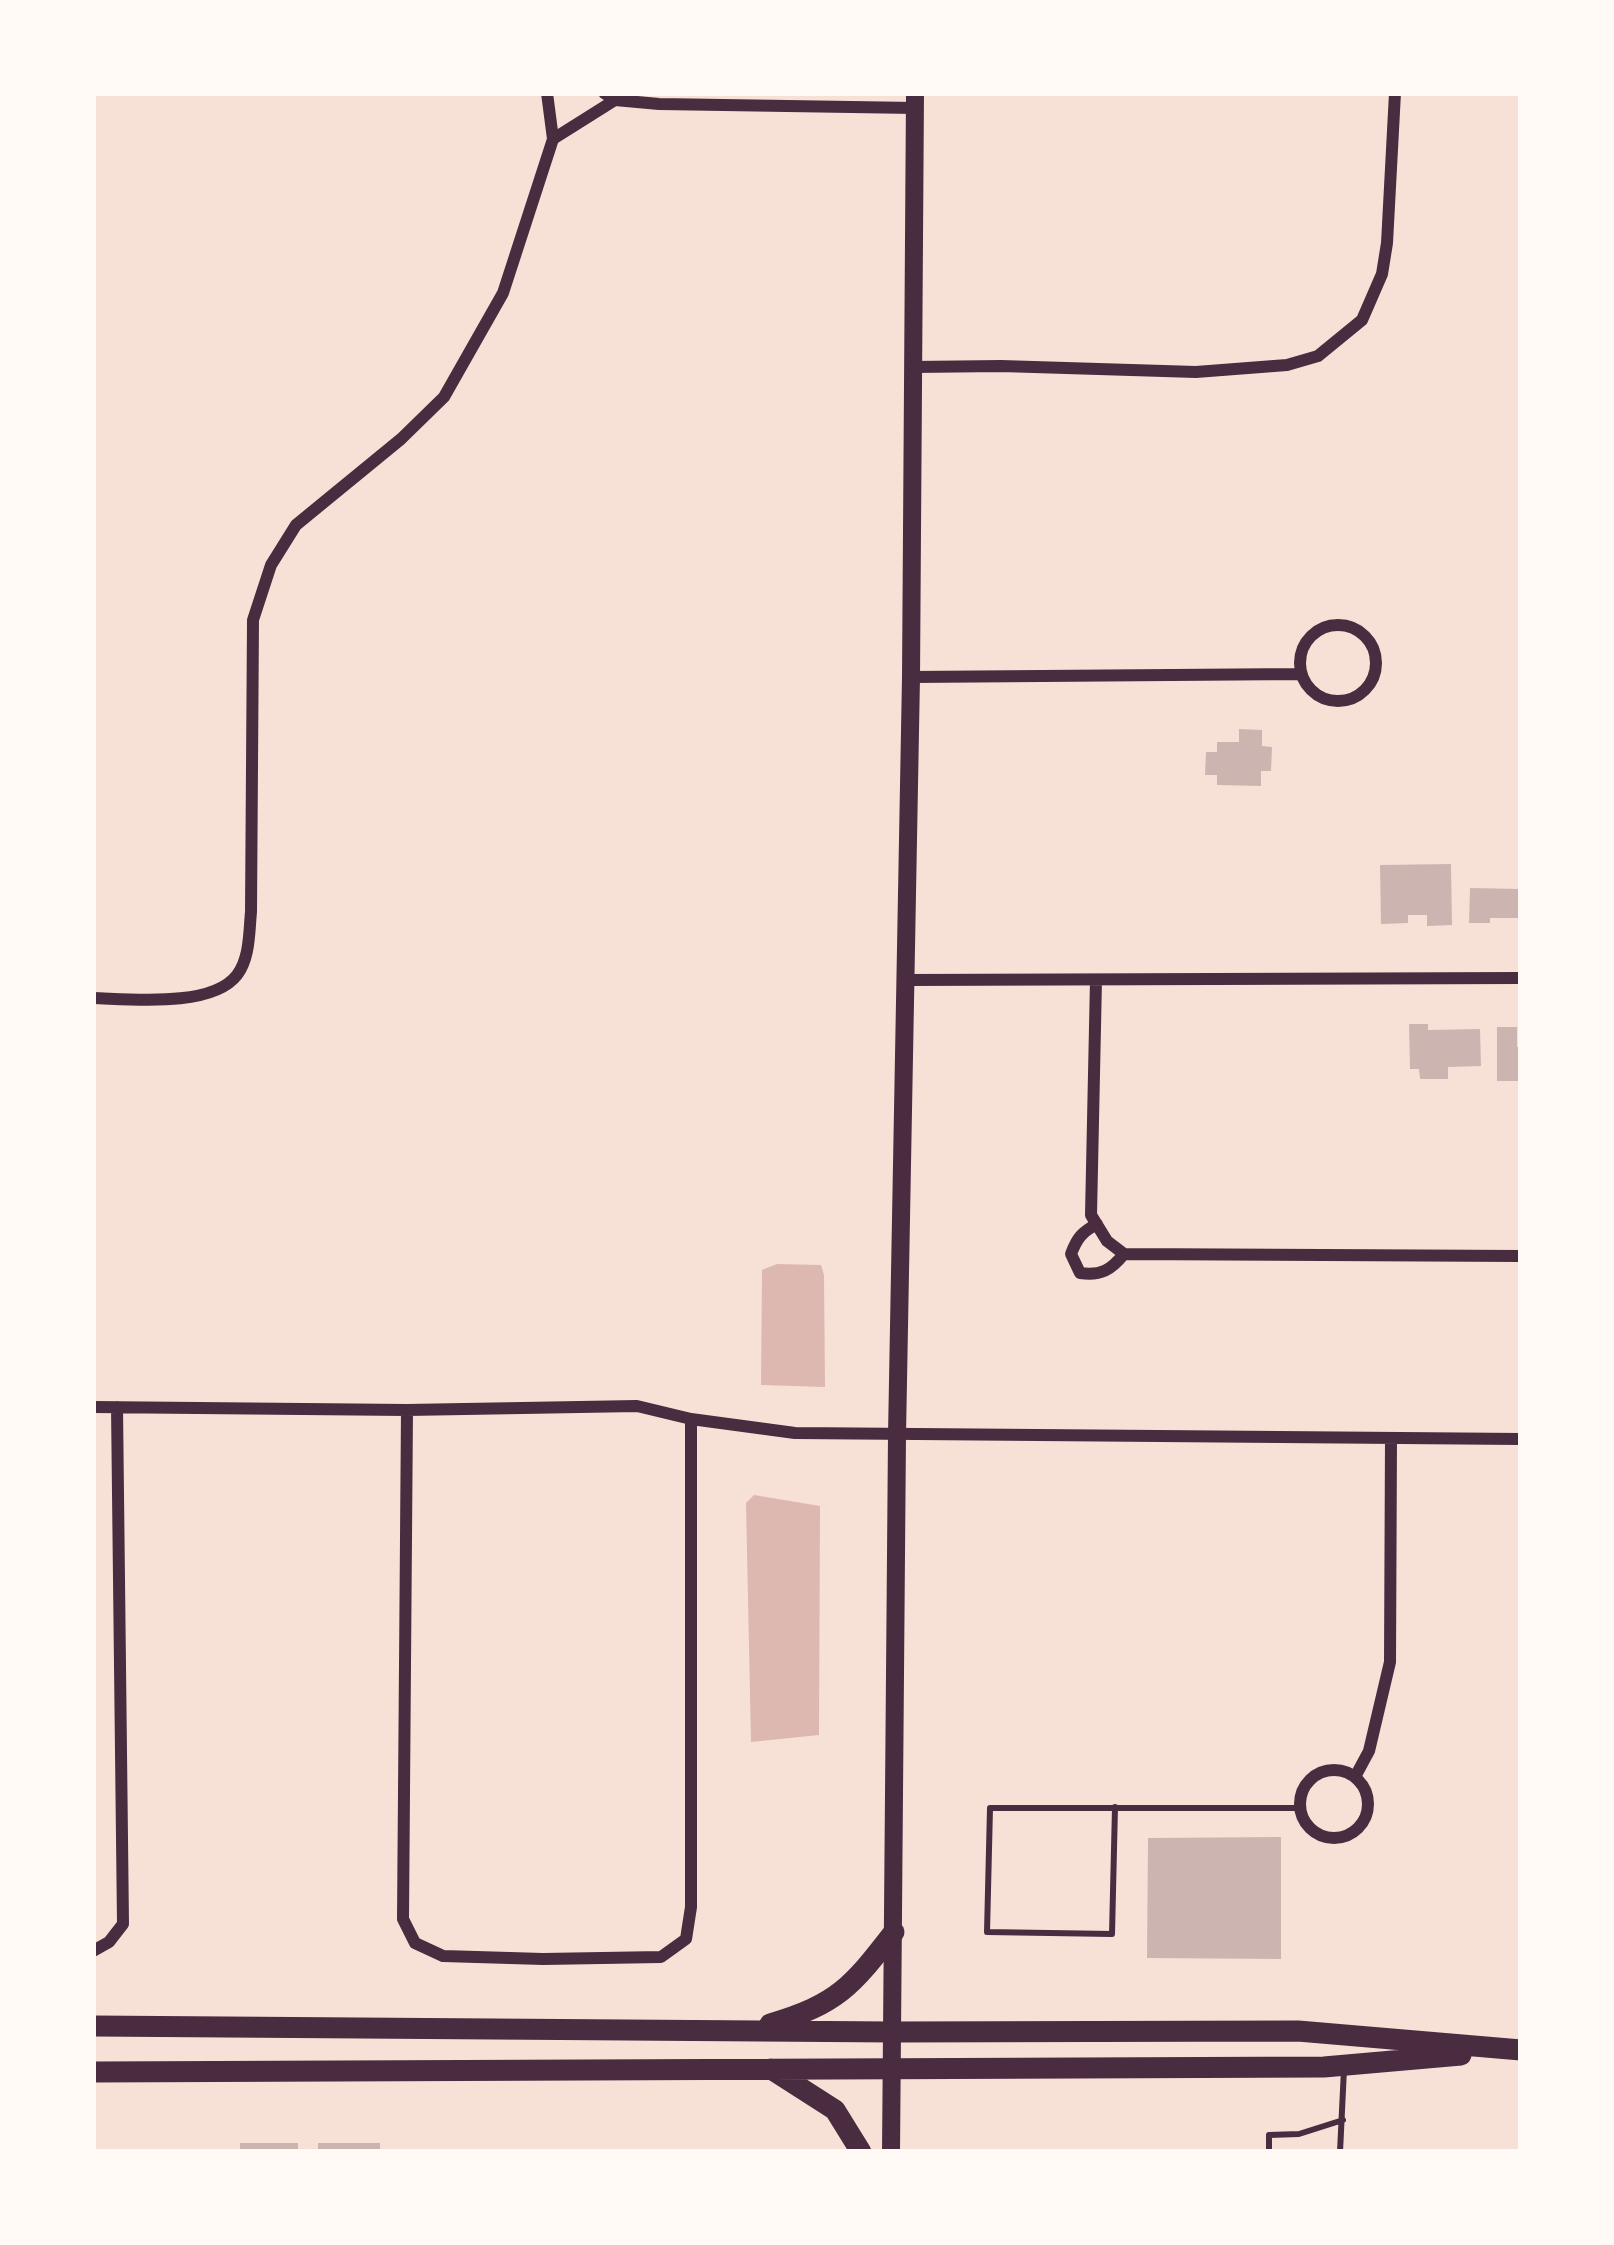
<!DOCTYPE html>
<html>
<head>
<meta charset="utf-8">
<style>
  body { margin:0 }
  #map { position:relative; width:1614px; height:2245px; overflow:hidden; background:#f7e1d7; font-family:Bitter,serif }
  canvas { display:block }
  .frame { position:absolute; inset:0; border:96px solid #fffaf5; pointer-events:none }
</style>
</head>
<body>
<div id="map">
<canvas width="1614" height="2245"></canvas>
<div class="frame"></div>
</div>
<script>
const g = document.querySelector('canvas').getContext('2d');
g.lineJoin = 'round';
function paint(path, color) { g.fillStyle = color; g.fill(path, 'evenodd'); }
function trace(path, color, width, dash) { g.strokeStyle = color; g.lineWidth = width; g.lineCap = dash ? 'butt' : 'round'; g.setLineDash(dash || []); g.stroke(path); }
paint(new Path2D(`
  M 777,1264 L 821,1265 L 824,1275 L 825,1387 L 761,1385 L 762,1270 Z
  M 754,1495 L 820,1506 L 819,1735 L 751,1742 L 746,1503 Z`), '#dcb8b0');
paint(new Path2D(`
  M 1239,729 L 1262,730 L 1262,746 L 1272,747 L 1271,771 L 1261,771 L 1261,786 L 1217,785 L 1217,775 L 1205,775 L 1206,752 L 1217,752 L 1217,742 L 1239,742 Z
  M 1451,864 L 1452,925 L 1427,926 L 1427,915 L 1408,915 L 1408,923 L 1381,924 L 1380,865 Z
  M 1470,888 L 1521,889 L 1521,918 L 1490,918 L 1490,923 L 1469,923 Z
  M 1409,1024 L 1428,1024 L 1428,1030 L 1480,1029 L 1481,1066 L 1448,1067 L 1448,1079 L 1420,1079 L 1419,1069 L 1410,1069 Z
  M 1497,1027 L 1517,1027 L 1517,1047 L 1521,1047 L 1521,1081 L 1497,1081 Z
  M 1281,1837 L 1281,1959 L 1147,1958 L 1148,1838 Z
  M 240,2143 L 298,2143 L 298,2152 L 240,2152 Z
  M 318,2143 L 380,2143 L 380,2152 L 318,2152 Z`), '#ccb4b1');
trace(new Path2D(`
  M 1115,1807 L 1112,1934 L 987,1932 L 990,1808 L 1301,1808
  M 1269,2152 L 1269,2135 L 1299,2134 L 1343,2120
  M 1340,2152 L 1344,2069`), '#4a2c40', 6);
trace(new Path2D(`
  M 547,93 L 553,139
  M 604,93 L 615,100 L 659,104 L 915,108
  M 913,367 L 1001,366 L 1196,372 L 1287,365 L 1318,356 L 1362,320 L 1382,274 L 1387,243 L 1395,93
  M1300 663a38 38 0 1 1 76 0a38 38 0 1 1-76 0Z
  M 911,677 L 1301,674
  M 906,980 L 1521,978
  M 1096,980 L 1091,1215 L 1107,1241 L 1124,1254 L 1521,1256
  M 93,998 C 130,999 212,1008 237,975 C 250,958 249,932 251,912 L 253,620 L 271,565 L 296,525 L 401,439 L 444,397 L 503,293 L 553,139 L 615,100
  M 1097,1224 C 1082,1232 1077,1238 1071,1254 L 1080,1273 C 1101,1276 1111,1270 1124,1254
  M 93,1407 L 407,1410 L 637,1406 L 691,1419 L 795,1433 L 1521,1439
  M 407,1410 L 403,1919 L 415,1943 L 443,1956 L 543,1959 L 661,1957 L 686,1939 L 691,1907 L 691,1419
  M1300 1804a34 34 0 1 1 68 0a34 34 0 1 1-68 0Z
  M 1355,1777 L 1369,1751 L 1390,1662 L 1391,1438
  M 93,1951 L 109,1942 L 123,1924 L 117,1407`), '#4a2c40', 12);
trace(new Path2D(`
  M 891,2152 L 897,1435 L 911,677 L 915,93`), '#4a2c40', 18);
trace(new Path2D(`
  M 770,2024 C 838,2004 852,1986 894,1932
  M 93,2026 L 893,2032 L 1298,2031 L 1521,2050
  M 771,2069 L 835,2110 L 861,2152
  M 93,2072 L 1324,2067 L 1461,2055`), '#4a2c40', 21);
</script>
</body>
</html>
